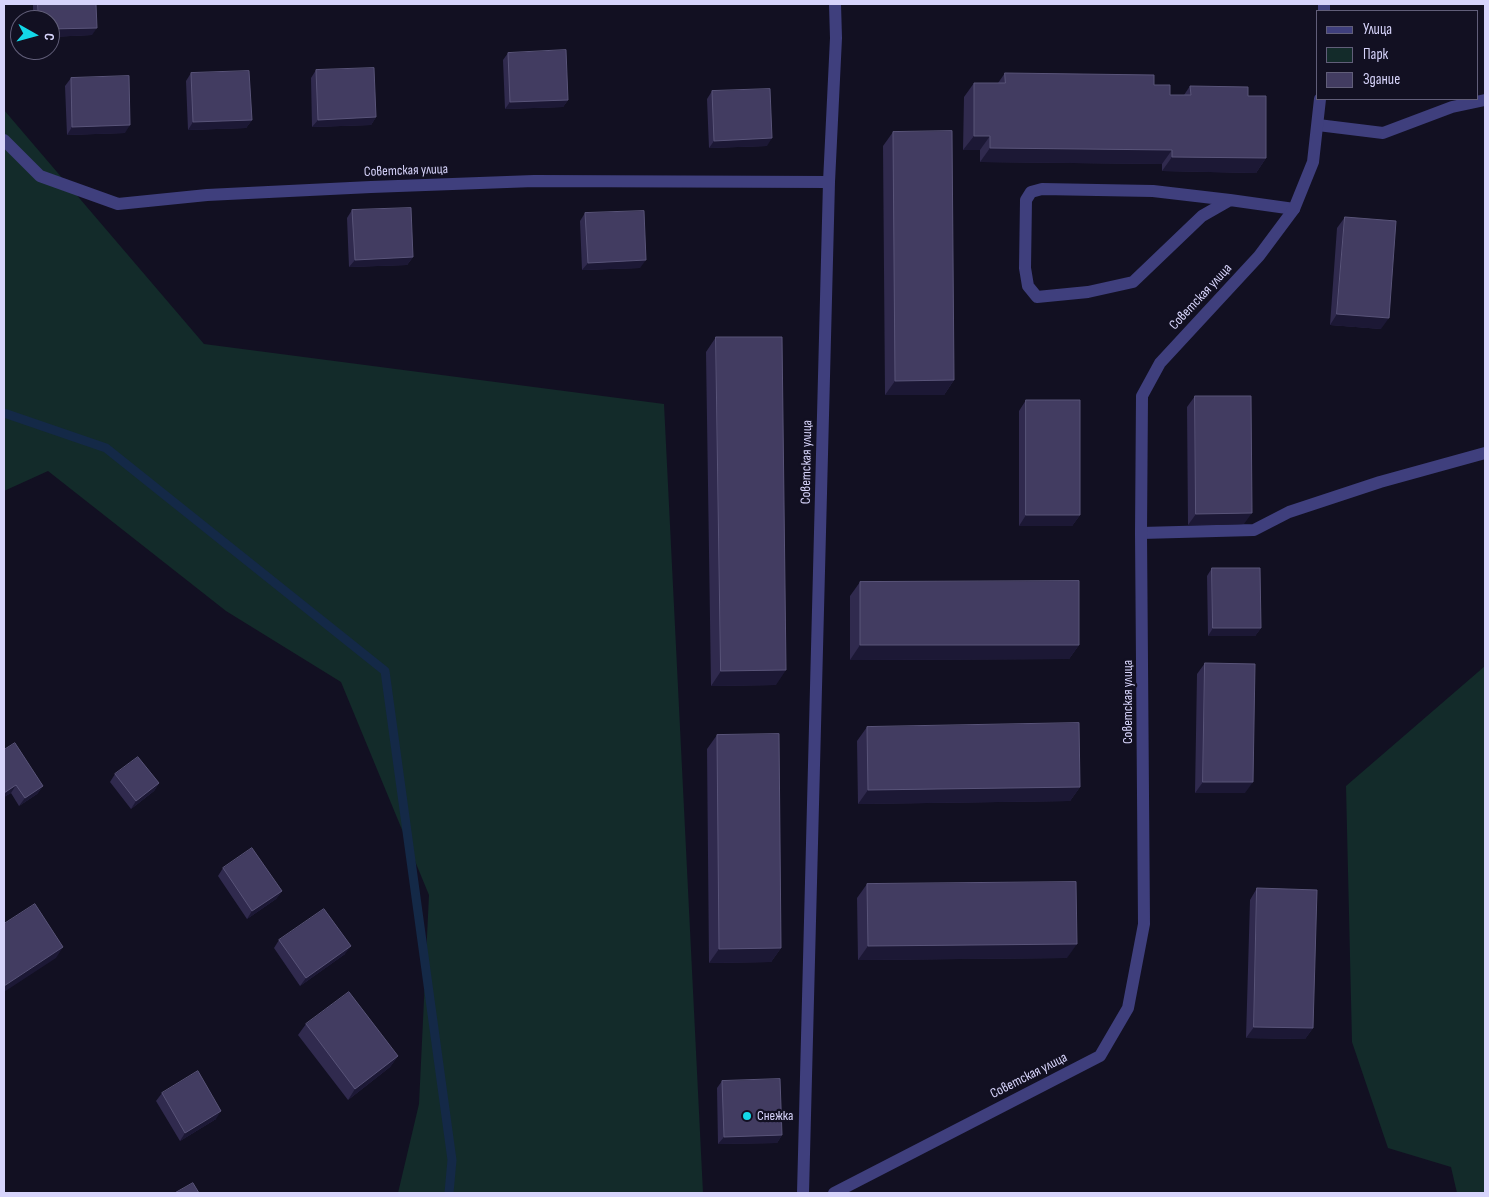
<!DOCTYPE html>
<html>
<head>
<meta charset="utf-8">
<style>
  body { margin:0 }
  #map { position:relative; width:1489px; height:1197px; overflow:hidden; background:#121022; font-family:"Sofia Sans Condensed",sans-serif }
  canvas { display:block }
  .frame { position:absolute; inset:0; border:5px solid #d7d4fb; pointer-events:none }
  .legend { position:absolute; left:1316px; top:10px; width:162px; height:90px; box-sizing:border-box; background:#121022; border:1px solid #615e79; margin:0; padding:6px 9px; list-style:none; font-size:15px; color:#d7d4fb }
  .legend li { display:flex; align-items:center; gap:10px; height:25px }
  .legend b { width:25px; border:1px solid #615e79 }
  .north { position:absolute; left:10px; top:10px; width:50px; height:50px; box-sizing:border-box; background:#121022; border:1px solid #615e79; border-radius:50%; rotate:97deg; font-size:14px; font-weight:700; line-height:20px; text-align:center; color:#d7d4fb }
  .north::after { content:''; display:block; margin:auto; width:18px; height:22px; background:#13d8e8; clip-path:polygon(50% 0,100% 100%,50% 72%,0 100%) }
</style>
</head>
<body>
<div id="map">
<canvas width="1489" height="1197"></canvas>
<div class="frame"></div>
<ul class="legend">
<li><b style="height:6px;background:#3f3f7d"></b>Улица</li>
<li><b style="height:14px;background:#132b2a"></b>Парк</li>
<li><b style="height:14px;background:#423c61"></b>Здание</li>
</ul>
<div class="north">С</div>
</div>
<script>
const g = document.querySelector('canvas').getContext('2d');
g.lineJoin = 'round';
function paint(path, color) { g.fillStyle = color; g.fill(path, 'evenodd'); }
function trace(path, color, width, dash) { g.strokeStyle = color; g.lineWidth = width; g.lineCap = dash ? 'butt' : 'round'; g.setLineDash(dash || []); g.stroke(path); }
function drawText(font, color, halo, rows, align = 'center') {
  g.font = font + ' "Sofia Sans Condensed",sans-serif'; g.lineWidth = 4.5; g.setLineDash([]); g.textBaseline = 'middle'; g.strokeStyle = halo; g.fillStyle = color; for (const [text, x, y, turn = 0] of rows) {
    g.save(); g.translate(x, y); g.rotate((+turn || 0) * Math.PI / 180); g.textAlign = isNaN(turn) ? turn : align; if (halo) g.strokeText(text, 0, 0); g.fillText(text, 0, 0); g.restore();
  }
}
paint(new Path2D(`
  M 4,110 L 204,344 L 664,404 L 703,1193 L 398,1193 L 419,1104 L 429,895 L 341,682 L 226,611 L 48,471 L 4,491 Z
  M 1485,666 L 1485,1193 L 1457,1193 L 1451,1167 L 1388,1148 L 1352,1042 L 1346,786 Z`), '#132b2a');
trace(new Path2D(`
  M 4,413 L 106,448 L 385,671 L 452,1160 L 449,1193`), '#142947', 9);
trace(new Path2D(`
  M 1318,125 L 1383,133 L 1452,107 L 1485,100
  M 1230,200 L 1153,191 L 1042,189 L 1031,192 L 1026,200 L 1025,268 L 1028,286 L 1037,297 L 1088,292 L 1133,282 L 1202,216 L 1230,200 L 1294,209
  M 1141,533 L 1254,530 L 1289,512 L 1380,482 L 1485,453`), '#3f3f7d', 12);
trace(new Path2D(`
  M 1324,4 L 1324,11
  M 4,140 L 40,176 L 118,204 L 207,195 L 371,187 L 534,181 L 829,182
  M 803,1193 L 829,182 L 836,38 L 835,4
  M 834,1193 L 1100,1056 L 1128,1008 L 1144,924 L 1141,533 L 1142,396 L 1160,363 L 1259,256 L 1294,209 L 1313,162 L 1320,99`), '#3f3f7d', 12);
paint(new Path2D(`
  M 33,4 L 96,4 L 92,35 L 50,37 L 50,20 L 33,20 Z
  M 508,53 L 568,100 L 563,107 L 505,109 L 503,60 Z
  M 316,70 L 376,117 L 371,125 L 312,127 L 311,78 Z
  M 191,73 L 252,120 L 246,128 L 188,130 L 186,81 Z
  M 1005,73 L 1154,85 L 1170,95 L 1184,95 L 1190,86 L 1248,96 L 1266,158 L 1256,173 L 1162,171 L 1162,164 L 980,162 L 980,150 L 963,150 L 964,97 L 974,83 L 998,83 Z
  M 71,78 L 125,133 L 67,135 L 65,86 Z
  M 712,91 L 767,146 L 709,148 L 707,99 Z
  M 893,132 L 954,380 L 944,395 L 885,395 L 883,146 Z
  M 352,210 L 413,257 L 407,265 L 349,267 L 347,218 Z
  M 585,213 L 640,268 L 582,270 L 580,221 Z
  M 1345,217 L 1381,329 L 1330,325 L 1337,228 Z
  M 716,337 L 776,685 L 711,686 L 706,352 Z
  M 1195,396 L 1244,524 L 1188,525 L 1187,407 Z
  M 1026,400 L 1080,515 L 1072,526 L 1019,526 L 1019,411 Z
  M 1212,568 L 1261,628 L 1255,636 L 1208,636 L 1207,576 Z
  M 860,582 L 1079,645 L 1069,659 L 850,660 L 850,596 Z
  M 1205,663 L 1245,793 L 1195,793 L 1197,674 Z
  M 867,727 L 1080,787 L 1070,801 L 858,804 L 857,741 Z
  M 717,735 L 781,948 L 771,962 L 709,963 L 707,749 Z
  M 4,750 L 43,786 L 37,794 L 19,806 L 11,793 L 4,797 Z
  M 115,774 L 159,783 L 154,791 L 131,809 L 110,782 Z
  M 223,868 L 282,891 L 276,899 L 247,919 L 218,876 Z
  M 867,884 L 1067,958 L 858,960 L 857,898 Z
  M 1257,888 L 1313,1028 L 1305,1039 L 1246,1038 L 1250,900 Z
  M 279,940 L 345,954 L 300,986 L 274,948 Z
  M 306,1024 L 398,1056 L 390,1067 L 348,1100 L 298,1035 Z
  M 722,1081 L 782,1135 L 777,1143 L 718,1144 L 717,1088 Z
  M 162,1093 L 216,1119 L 180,1141 L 156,1101 Z`), '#302a4e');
paint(new Path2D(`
  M 97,28 L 92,35 L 50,37 L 50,29 Z
  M 568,100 L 563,107 L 505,109 L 510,102 Z
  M 376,117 L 371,125 L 312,127 L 318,120 Z
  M 252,120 L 246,128 L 188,130 L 193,122 Z
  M 130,125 L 125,133 L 67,135 L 72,127 Z
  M 974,136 L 990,136 L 980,150 L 963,150 Z
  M 772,138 L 767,146 L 709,148 L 714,141 Z
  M 990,148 L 1172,150 L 1162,164 L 980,162 Z
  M 1172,157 L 1266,158 L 1256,173 L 1162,171 Z
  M 413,257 L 407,265 L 349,267 L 355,260 Z
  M 646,260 L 640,268 L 582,270 L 588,263 Z
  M 1337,314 L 1389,318 L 1381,329 L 1330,325 Z
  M 954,380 L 944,395 L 885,395 L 895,381 Z
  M 1252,513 L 1244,524 L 1188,525 L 1196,514 Z
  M 1026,515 L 1080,515 L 1072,526 L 1019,526 Z
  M 1213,628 L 1261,628 L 1255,636 L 1208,636 Z
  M 860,645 L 1079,645 L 1069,659 L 850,660 Z
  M 786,670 L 776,685 L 711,686 L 721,671 Z
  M 1203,782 L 1253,782 L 1245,793 L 1195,793 Z
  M 159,783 L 154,791 L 131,809 L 136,801 Z
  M 16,785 L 11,793 L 4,797 L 4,793 Z
  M 43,786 L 37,794 L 19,806 L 25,798 Z
  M 1080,787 L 1070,801 L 858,804 L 868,790 Z
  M 282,891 L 276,899 L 247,919 L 252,911 Z
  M 1077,944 L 1067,958 L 858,960 L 868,946 Z
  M 351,946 L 345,954 L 300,986 L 306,978 Z
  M 63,947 L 56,958 L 4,992 L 4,986 Z
  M 781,948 L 771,962 L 709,963 L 719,949 Z
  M 1254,1027 L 1313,1028 L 1305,1039 L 1246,1038 Z
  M 398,1056 L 390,1067 L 348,1100 L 355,1089 Z
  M 221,1111 L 216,1119 L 180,1141 L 185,1133 Z
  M 782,1135 L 777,1143 L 718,1144 L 724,1137 Z`), '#1c1835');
const building = new Path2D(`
  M 38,4 L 96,4 L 97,28 L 50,29 L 50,20 L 39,20 Z
  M 566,50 L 568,100 L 510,102 L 508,53 Z
  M 374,68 L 376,117 L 318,120 L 316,70 Z
  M 249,71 L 252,120 L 193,122 L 191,73 Z
  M 1005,73 L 1154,75 L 1154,85 L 1170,85 L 1170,95 L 1191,95 L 1190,86 L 1248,87 L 1248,96 L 1266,96 L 1266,158 L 1172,157 L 1172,150 L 990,148 L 990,136 L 974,136 L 974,83 L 1005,83 Z
  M 129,76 L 130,125 L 72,127 L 71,78 Z
  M 770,89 L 772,138 L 714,141 L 712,91 Z
  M 952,131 L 954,380 L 895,381 L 893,132 Z
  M 411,208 L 413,257 L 355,260 L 352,210 Z
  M 644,211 L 646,260 L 588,263 L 585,213 Z
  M 1345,217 L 1396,221 L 1389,318 L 1337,314 Z
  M 716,337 L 782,337 L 786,670 L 721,671 Z
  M 1195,396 L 1251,396 L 1252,513 L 1196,514 Z
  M 1026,400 L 1080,400 L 1080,515 L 1026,515 Z
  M 1212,568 L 1260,568 L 1261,628 L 1213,628 Z
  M 1079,581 L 1079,645 L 860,645 L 860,582 Z
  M 1205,663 L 1255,664 L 1253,782 L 1203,782 Z
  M 1079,723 L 1080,787 L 868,790 L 867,727 Z
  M 779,734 L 781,948 L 719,949 L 717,735 Z
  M 15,743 L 43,786 L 25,798 L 16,785 L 4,793 L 4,750 Z
  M 138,757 L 159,783 L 136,801 L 115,774 Z
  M 252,848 L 282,891 L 252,911 L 223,868 Z
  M 1076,882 L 1077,944 L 868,946 L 867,884 Z
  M 1257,888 L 1317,890 L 1313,1028 L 1254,1027 Z
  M 35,904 L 63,947 L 4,986 L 4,924 Z
  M 324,909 L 351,946 L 306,978 L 279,940 Z
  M 349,992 L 398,1056 L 355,1089 L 306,1024 Z
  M 198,1071 L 221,1111 L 185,1133 L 162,1093 Z
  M 780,1079 L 782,1135 L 724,1137 L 722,1081 Z
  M 193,1183 L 199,1193 L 175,1193 Z`);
paint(building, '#423c61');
trace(building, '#595479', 1);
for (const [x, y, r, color] of [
  [747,1116,5,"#13d8e8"]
]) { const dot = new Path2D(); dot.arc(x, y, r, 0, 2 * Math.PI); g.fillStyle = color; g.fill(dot); trace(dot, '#121022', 2); }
drawText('14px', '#d7d4fb', '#121022', [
  ["Советская улица",406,171,-2],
  ["Советская улица",1201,297,-47],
  ["Советская улица",807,462,-89],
  ["Советская улица",1128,702,-90],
  ["Советская улица",1029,1076,-27]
]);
drawText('14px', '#d7d4fb', '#121022', [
  ["Снежка",757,1116]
], 'left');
</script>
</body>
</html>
